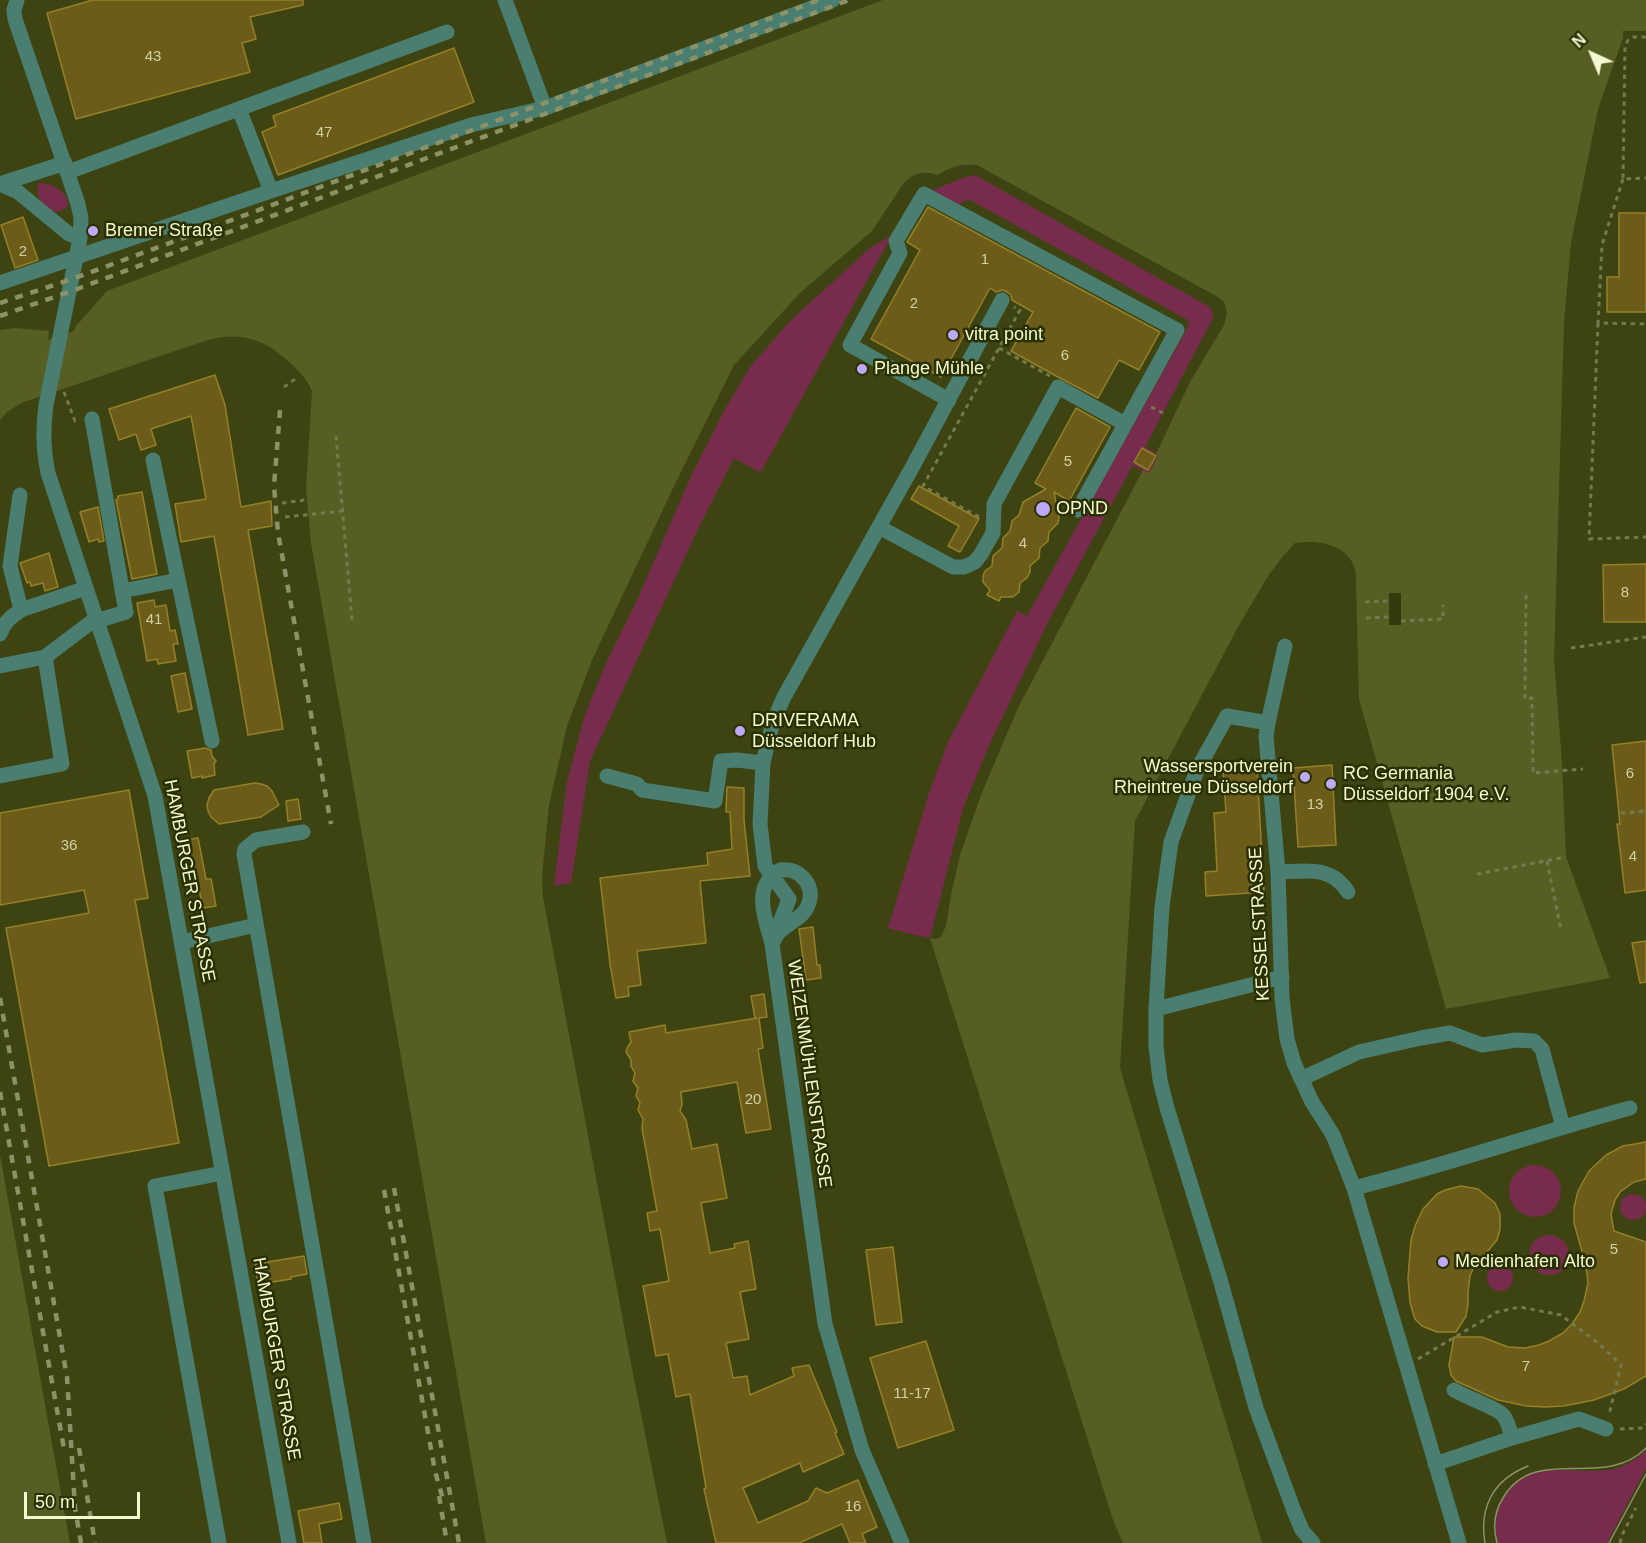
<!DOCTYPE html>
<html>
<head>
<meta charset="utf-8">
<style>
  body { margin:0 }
  #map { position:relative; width:1646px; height:1543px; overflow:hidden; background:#353a0d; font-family:Helvetica,sans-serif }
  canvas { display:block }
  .north { position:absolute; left:1562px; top:24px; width:60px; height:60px; -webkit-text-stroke:4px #2b3002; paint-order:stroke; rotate:316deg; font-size:16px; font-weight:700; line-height:24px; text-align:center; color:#f3fad1 }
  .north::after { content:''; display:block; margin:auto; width:21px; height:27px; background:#f3fad1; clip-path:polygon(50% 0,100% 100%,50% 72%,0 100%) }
  .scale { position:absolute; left:24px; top:1492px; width:116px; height:27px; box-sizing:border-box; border:3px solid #f3fad1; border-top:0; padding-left:8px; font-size:18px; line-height:21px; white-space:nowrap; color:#f3fad1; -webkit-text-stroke:4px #2b3002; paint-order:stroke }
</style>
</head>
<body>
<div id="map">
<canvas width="1646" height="1543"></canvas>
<div class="north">N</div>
<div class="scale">50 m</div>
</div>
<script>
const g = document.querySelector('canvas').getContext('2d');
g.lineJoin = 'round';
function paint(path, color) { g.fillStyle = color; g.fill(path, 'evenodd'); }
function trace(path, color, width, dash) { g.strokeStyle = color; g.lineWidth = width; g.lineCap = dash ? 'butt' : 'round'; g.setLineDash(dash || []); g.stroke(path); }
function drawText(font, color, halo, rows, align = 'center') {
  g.font = font + ' Helvetica,sans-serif'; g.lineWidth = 5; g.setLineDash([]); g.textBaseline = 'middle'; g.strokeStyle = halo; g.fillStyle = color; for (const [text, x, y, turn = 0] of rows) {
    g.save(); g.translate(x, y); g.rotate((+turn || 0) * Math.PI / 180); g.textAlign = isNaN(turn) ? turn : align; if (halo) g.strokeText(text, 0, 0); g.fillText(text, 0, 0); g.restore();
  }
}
paint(new Path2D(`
  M 0,0 L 1276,0 L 1562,21 L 1646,0 L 1646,1543 L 0,1543 Z`), '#3e4411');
paint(new Path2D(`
  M 975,175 L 1208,306 L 1212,311 L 1213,318 L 1145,447 L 1159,455 L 1149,474 L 1133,465 L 1049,620 L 992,739 L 963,808 L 930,938 L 906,933 L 888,928 L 929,793 L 948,742 L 1017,611 L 1027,616 L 1188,327 L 1189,323 L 1186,319 L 970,200 L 964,201 L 957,206 L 930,191 L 963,178 Z
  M 38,183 C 46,183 54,185 61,191 C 86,215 33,224 38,183 Z
  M 892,235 L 762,470 L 759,472 L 734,458 L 699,527 L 590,761 L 571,883 L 554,886 L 567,781 L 585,715 L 607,661 L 637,600 L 693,472 L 724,411 L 750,367 L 790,321 L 870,248 Z
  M1509 1191a26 26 0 1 1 52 0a26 26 0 1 1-52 0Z
  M1620 1207a13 13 0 1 1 26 0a13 13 0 1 1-26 0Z
  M1529 1255a20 20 0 1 1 40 0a20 20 0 1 1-40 0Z
  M1487 1278a13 13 0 1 1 26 0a13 13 0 1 1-26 0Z
  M 1646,1450 L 1646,1468 L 1607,1543 L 1498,1543 C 1494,1527 1495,1512 1504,1498 C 1529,1455 1575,1477 1614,1469 C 1626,1466 1638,1458 1646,1450 Z`), '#772c4d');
paint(new Path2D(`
  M 883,0 L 1646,0 L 1646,31 L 1623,31 L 1623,38 L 1598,109 L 1571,243 L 1564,322 L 1554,660 L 1562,763 L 1566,857 L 1610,978 L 1446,1009 L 1359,699 L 1356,583 C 1356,579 1356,573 1355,569 C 1347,543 1317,540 1295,543 L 1283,556 L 1268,576 L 1238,627 L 1135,821 L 1120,1068 L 1262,1543 L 1123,1543 L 1113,1520 L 930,938 L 936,939 L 941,937 L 946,926 L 952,890 L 960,855 L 981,795 L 1018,708 L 1143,470 L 1149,473 L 1158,456 L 1156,454 L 1190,382 L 1224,325 L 1227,312 L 1224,302 L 1218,297 L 977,165 C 960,163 952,167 937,175 C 923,170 912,174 903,184 L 872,231 L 801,292 L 734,365 L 675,484 L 592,660 L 567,726 L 549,805 L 542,876 L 543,897 L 634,1379 L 667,1543 L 486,1543 L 311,543 L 306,489 L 312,391 C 307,379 299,371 289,362 C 265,339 240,331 208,340 L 21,403 L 7,412 L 0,420 L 0,330 L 15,328 L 49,331 L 48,340 L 74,331 L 76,326 L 107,291 Z
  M 0,1155 L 70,1543 L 0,1543 Z`), '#575e24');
paint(new Path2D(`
  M 1389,593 L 1401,593 L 1401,625 L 1389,625 Z`), '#353a0d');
const building = new Path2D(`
  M 93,0 L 303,0 L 303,5 L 250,17 L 256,39 L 242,43 L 250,72 L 76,119 L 47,13 Z
  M 454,48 L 474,102 L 278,175 L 262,132 L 276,126 L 273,116 Z
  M 928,207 L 1160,332 L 1139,370 L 1119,360 L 1098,398 L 1058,377 L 1011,351 L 1033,312 L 1012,300 L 1011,295 L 1007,292 L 1002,290 L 996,292 L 990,288 L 941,377 L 871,339 L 920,250 L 907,242 Z
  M 1619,213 L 1646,213 L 1646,312 L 1607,312 L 1607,277 L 1619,277 Z
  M 23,217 L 38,260 L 15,268 L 1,225 Z
  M 215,375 L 225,405 L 241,507 L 271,501 L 272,526 L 248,530 L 283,729 L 248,735 L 214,536 L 181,542 L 175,504 L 206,499 L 191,416 L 151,429 L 156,445 L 141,450 L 136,434 L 119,440 L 109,409 Z
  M 1076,408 L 1110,427 L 1069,501 L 1054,492 L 1059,518 L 1058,523 L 1049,532 L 1048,541 L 1040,548 L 1039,558 L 1030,566 L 1030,572 L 1027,578 L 1020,583 L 1019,592 L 1013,597 L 1001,597 L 999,601 L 987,595 L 990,590 L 983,582 L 983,576 L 985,571 L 992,566 L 993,556 L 1002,548 L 1003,538 L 1010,531 L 1012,521 L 1019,515 L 1023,502 L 1046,489 L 1035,483 Z
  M 1142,448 L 1156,456 L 1148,470 L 1134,462 Z
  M 919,486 L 979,519 L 960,552 L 948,546 L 959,526 L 911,499 Z
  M 142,492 L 157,574 L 132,579 L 116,500 L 118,499 L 118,496 Z
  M 98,507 L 104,541 L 99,542 L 98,539 L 89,542 L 80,512 Z
  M 49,553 L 58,587 L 45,591 L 43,583 L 31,586 L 30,582 L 27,583 L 20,563 Z
  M 1646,564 L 1646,622 L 1604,622 L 1603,565 Z
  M 154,600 L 155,607 L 166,605 L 170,631 L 175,630 L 178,644 L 173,644 L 176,661 L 158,664 L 157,659 L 147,661 L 137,603 Z
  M 185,673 L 192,709 L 178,712 L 171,676 Z
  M 1646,741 L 1646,890 L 1625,893 L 1617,824 L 1620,824 L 1612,745 Z
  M 205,748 L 211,750 L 212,756 L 216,761 L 214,764 L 215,775 L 202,778 L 202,776 L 192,778 L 187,751 Z
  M 1332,765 L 1336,845 L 1298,847 L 1293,768 Z
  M 1257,769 L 1264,892 L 1206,896 L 1205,872 L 1217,871 L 1214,813 L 1226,812 L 1223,771 Z
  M 255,783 L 261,784 L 267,786 L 272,791 L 279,805 L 261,817 L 219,824 L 211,817 L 208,811 L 207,805 L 209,798 L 214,790 Z
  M 727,787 L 744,788 L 744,820 L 750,876 L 700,881 L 706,943 L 637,951 L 641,985 L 628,987 L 629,996 L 616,998 L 610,964 L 600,878 L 708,865 L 707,853 L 732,849 L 730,812 L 726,812 Z
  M 129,790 L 148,898 L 135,900 L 179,1143 L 49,1166 L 6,928 L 89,913 L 84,890 L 0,905 L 0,813 Z
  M 298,799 L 301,819 L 288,821 L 286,801 Z
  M 198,838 L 206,879 L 211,879 L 216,906 L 203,908 L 199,889 L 188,891 L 179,841 Z
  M 813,927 L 817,965 L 820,965 L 821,978 L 806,980 L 799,929 Z
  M 1646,941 L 1646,982 L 1640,983 L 1632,943 Z
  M 764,994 L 767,1017 L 759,1018 L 763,1048 L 758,1049 L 771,1129 L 746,1133 L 737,1082 L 681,1092 L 682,1104 L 680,1111 L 686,1120 L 692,1149 L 717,1144 L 727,1198 L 701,1203 L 710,1253 L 735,1248 L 734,1244 L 748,1241 L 756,1289 L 740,1292 L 749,1339 L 726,1343 L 733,1378 L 747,1376 L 750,1395 L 794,1376 L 792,1368 L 809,1365 L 837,1432 L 835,1433 L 844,1454 L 803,1472 L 800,1463 L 743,1488 L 758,1523 L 808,1501 L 816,1488 L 827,1493 L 858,1480 L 877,1527 L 862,1534 L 866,1543 L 850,1543 L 842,1524 L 799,1543 L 716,1543 L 704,1489 L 706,1488 L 690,1394 L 676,1397 L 668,1354 L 656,1356 L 643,1286 L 669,1281 L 660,1229 L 650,1231 L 647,1213 L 657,1211 L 642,1128 L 643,1119 L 638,1110 L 640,1103 L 636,1096 L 638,1088 L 633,1081 L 635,1073 L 631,1066 L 631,1060 L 626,1052 L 627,1048 L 631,1042 L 629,1032 L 665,1025 L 666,1033 L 757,1018 L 755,1018 L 751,996 Z
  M 1646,1142 L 1646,1179 L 1634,1182 L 1620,1192 L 1615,1200 L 1611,1214 L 1614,1231 L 1646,1242 L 1646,1376 L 1624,1389 L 1594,1400 L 1564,1406 L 1545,1407 L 1526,1406 L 1498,1400 L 1456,1381 L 1451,1375 L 1449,1365 L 1454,1337 L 1482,1337 L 1508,1347 L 1525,1348 L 1539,1345 L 1549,1341 L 1563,1333 L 1572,1324 L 1580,1312 L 1584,1301 L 1588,1283 L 1586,1266 L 1574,1223 L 1574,1208 L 1578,1191 L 1589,1171 L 1606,1155 L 1623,1146 Z
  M 1461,1186 L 1478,1189 L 1495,1203 L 1500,1214 L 1500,1229 L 1497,1240 L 1474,1267 L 1470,1276 L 1468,1292 L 1468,1304 L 1466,1316 L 1456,1332 L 1437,1332 L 1422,1326 L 1415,1319 L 1413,1313 L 1410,1302 L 1408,1278 L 1411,1240 L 1415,1226 L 1423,1209 L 1437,1194 L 1445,1190 Z
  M 893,1247 L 902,1322 L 876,1325 L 866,1250 Z
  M 304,1256 L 307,1274 L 291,1277 L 291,1279 L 260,1284 L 258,1283 L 255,1264 Z
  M 926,1341 L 954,1430 L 898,1448 L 870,1358 Z
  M 339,1503 L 342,1519 L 319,1524 L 322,1543 L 304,1543 L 298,1511 Z`);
paint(building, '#6b5c19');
trace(building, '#958028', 1.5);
trace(new Path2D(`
  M 1646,37 L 1633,37 L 1628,40 L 1625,47 L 1623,179 L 1646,178
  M 1623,179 L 1602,245 L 1598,323 L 1646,324
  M 1598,323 L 1589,539 L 1646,537
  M 999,348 L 1050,376
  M 284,387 L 298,377
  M 64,392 L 75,421 L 79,420
  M 1151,407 L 1163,413
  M 336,436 L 352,620
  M 282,503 L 305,500
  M 285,517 L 343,511
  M 979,517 L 923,486 L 1020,310 L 1014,307
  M 1526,595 L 1525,699 L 1532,698 L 1533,773 L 1583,769
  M 1365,602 L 1389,601
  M 1366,618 L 1389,617
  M 1401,621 L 1443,619 L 1443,605
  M 1571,648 L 1646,637
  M 1621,813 L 1646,811
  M 1547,861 L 1561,930
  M 1477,874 L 1566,857
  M 1418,1359 L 1497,1312 L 1520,1307 L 1561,1315 L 1598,1343 L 1621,1365 L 1609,1415
  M 1620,1429 L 1643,1428 L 1646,1424
  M 1620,1543 L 1622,1535 L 1636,1508`), '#747a4e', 3, [4.5, 4.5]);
trace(new Path2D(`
  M 17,0 L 14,10 L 15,19 L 78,204 L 81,218 L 80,238 L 46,405 C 43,430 43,448 48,473 L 155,796 L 289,1543
  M 545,108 L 833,0
  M 239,109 L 271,191
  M 68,172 L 447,32
  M 0,184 L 18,192 L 69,234 L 80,238
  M 0,184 L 65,163
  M 0,283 L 271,191 L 471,125 L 545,108 L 505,0
  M 949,400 L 850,345 L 900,253 L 896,241 L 924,194 L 1177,330 L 1078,510
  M 153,460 L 212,741
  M 20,495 L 10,566 L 21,610 L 86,588
  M 879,527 L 953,567 L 964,567 L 975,562 L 981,554 L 993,533 L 994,504 L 1058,387 L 1125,424
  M 122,591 L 178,580
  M 0,634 C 4,622 11,617 21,610
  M 1285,646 L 1268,723 L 1266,736 L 1278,872 L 1282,998 L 1287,1039 L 1294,1063 L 1312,1102 L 1333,1135 L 1354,1188 L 1459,1543
  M 0,666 L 45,657
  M 1268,723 L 1227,716 L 1197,770 L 1171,842 L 1162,907 L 1156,1009 L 1282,977
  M 0,776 L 62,764 L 45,657 L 90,623 L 126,612 L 92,419
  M 607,776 L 637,784 L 642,790 L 715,801 L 721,761 L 737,760 L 763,763
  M 303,832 L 256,840 L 245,849 L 244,854 L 364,1543
  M 1278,872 C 1306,871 1331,865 1348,892
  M 775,936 L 789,899 L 765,866 L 760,824 L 763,763 L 773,722 L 784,697 L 914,464 L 1002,300
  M 182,942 L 256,925
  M 772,944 C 774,940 776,936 779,932 C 791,921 808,916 810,898 C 811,891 809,885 805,880 C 798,871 790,869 780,870 C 775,874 769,878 766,884 C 757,901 768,927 772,944 L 825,1324 L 862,1450 L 902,1543
  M 1156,1009 L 1156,1046 L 1160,1080 L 1167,1108 L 1220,1279 L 1256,1408 L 1294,1511 L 1302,1530 L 1313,1543
  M 1301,1079 L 1359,1052 L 1421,1038 L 1450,1033 L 1482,1045 L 1516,1040 L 1534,1041 L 1542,1049 L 1563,1127
  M 1354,1188 C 1447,1165 1538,1133 1630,1108
  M 1454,1390 C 1465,1397 1497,1408 1503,1415 C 1508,1421 1510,1430 1512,1438
  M 1435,1464 L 1512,1438 L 1579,1419 L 1606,1429
  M 219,1543 L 155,1186 L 223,1173`), '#497e70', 15);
trace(new Path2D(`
  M 1485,1543 C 1479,1507 1493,1480 1528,1466
  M 1497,1543 C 1493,1528 1494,1512 1503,1498 C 1535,1443 1604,1491 1646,1448
  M 1609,1543 L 1646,1474`), '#8c9267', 1.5);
trace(new Path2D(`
  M 0,303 L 72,279 L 224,223 L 819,0
  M 0,316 L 69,292 L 849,0
  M 280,410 L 274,486 L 278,533 L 331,824
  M 0,998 L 67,1377 L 75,1508 L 81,1543
  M 0,1092 L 64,1449
  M 394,1188 L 459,1543
  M 384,1190 L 435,1471 L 444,1503
  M 79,1448 L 95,1543
  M 439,1496 L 447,1543`), '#8c9267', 4.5, [8, 8]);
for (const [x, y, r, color] of [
  [93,231,6,"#bda9f5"],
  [953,335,6,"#bda9f5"],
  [862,369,6,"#bda9f5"],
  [1043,509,8,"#bda9f5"],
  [740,731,6,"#bda9f5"],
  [1305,777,6,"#bda9f5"],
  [1331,784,6,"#bda9f5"],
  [1443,1262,6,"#bda9f5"]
]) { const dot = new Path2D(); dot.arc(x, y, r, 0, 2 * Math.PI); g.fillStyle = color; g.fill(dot); trace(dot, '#2b3002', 2); }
drawText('15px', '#d1d2a3', null, [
  ["43",153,57],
  ["47",324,133],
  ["2",23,252],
  ["1",985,260],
  ["2",914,304],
  ["6",1065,356],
  ["5",1068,462],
  ["4",1023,544],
  ["8",1625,593],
  ["41",154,620],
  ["6",1630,774],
  ["13",1315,805],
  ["36",69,846],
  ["4",1633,857],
  ["20",753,1100],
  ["5",1614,1250],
  ["7",1526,1367],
  ["11-17",912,1394],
  ["16",853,1507]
]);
drawText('18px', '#f3fad1', '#2b3002', [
  ["Bremer Straße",105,231],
  ["vitra point",965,335],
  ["Plange Mühle",874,369],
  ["OPND",1056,509],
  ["DRIVERAMA",752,721],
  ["Düsseldorf Hub",752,742],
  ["Wassersportverein",1293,767,"right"],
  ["Rheintreue Düsseldorf",1293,788,"right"],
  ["RC Germania",1343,774],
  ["Düsseldorf 1904 e.V.",1343,795],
  ["Medienhafen Alto",1455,1262]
], 'left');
drawText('18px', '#f3fad1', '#2b3002', [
  ["HAMBURGER STRASSE",189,881,79],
  ["KESSELSTRASSE",1260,924,-93],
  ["WEIZENMÜHLENSTRASSE",809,1074,82],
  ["HAMBURGER STRASSE",276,1359,80]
]);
</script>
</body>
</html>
